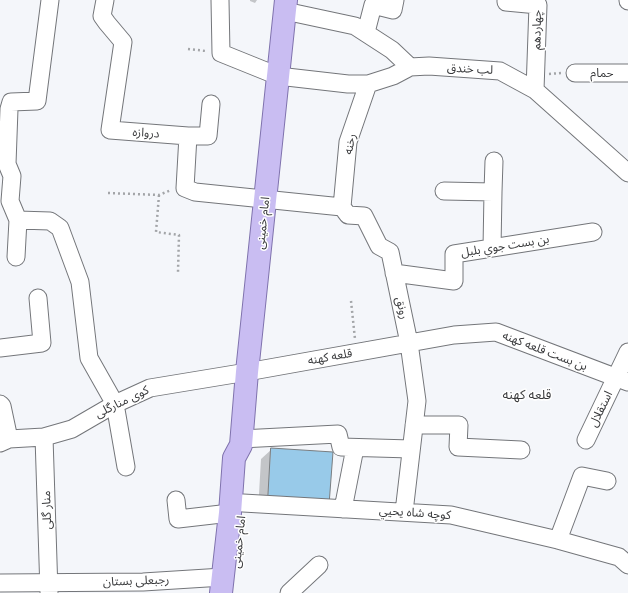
<!DOCTYPE html>
<html>
<head>
<meta charset="utf-8">
<style>
  body { margin:0 }
  canvas { display:block; background:#f4f6fa }
</style>
</head>
<body>
<canvas width="628" height="593"></canvas>
<script>
const g = document.querySelector('canvas').getContext('2d');
g.lineJoin = 'round';
function paint(path, color) { g.fillStyle = color; g.fill(path, 'evenodd'); }
function trace(path, color, width, dash) { g.strokeStyle = color; g.lineWidth = width; g.lineCap = dash ? 'butt' : 'round'; g.setLineDash(dash || []); g.stroke(path); }
function drawText(font, color, halo, rows, align = 'center') {
  g.font = font + ' Raleway,"Noto Sans Arabic",sans-serif'; g.lineWidth = 3; g.setLineDash([]); g.textBaseline = 'middle'; g.strokeStyle = halo; g.fillStyle = color; for (const [text, x, y, turn = 0] of rows) {
    g.save(); g.translate(x, y); g.rotate((+turn || 0) * Math.PI / 180); g.textAlign = isNaN(turn) ? turn : align; if (halo) g.strokeText(text, 0, 0); g.fillText(text, 0, 0); g.restore();
  }
}
paint(new Path2D(`
  M 250,0 L 257,0 L 255,3 L 250,1 Z
  M 272,449 L 332,453 L 258,511 L 261,459 Z`), '#0003');
const building = new Path2D(`
  M 271,448 L 333,452 L 329,505 L 268,501 Z`);
paint(building, '#98cae9');
trace(building, '#797d80', 1);
const minor = new Path2D(`
  M 50,0 L 37,101 L 11,102 L 9,109 L 7,164 L 12,176 L 10,201 L 18,220 L 50,221 L 60,228 L 80,282 L 89,358 L 115,404 L 126,467
  M 105,0 L 102,16 L 107,23 L 123,42 L 110,130 L 188,136 L 185,188 L 195,192 L 342,207 L 348,215 L 364,216 L 379,246 L 390,252 L 409,343 L 417,401 L 404,512
  M 220,0 L 221,53 L 278,76 L 348,84 L 368,84 L 393,76 L 410,67 L 429,66 L 500,71 L 535,90 L 628,173
  M 506,0 L 506,2 L 538,5 L 535,90
  M 628,0 L 628,1
  M 285,11 L 355,26 L 392,50 L 410,67
  M 366,32 L 373,5 L 393,10 L 395,0
  M 575,73 L 628,73
  M 188,136 L 208,136 L 211,104
  M 444,191 L 493,192
  M 342,207 L 348,142 L 368,84
  M 492,248 L 493,192 L 494,161
  M 16,257 L 18,220
  M 394,273 L 454,281 L 454,254 L 593,232
  M 0,348 L 42,343 L 38,298
  M 0,404 L 2,406 L 9,439
  M 414,425 L 459,425 L 458,447 L 521,450
  M 44,437 L 49,592
  M 241,439 L 338,434 L 341,447 L 411,449
  M 586,440 L 628,352
  M 0,443 L 9,439 L 44,437 L 72,429 L 115,404 L 150,388 L 247,372 L 454,335 L 496,332 L 628,382
  M 176,500 L 178,519 L 230,513
  M 243,503 L 451,515 L 558,540 L 619,557 L 628,565
  M 343,509 L 355,448
  M 558,540 L 582,476 L 607,481
  M 0,583 L 143,582 L 223,577
  M 289,593 L 319,565`);
const major = new Path2D(`
  M 221,593 L 230,513 L 234,458 L 241,445 L 247,372 L 286,0`);
trace(minor, '#74767a', 19);
trace(major, '#7f72ad', 24);
trace(new Path2D(`
  M 188,49 L 206,51
  M 549,74 L 562,73
  M 108,193 L 159,195 L 171,190
  M 159,195 L 156,232 L 179,235 L 178,272
  M 351,301 L 355,339`), '#a3a5a8', 2.5, [2, 3]);
trace(minor, '#fff', 17);
trace(major, '#c9bdf2', 22);
drawText('12px', '#38393b', '#fff', [
  ["چهاردهم",537,30,-89],
  ["لب خندق",470,69,3],
  ["حمام",602,73],
  ["دروازه",146,133,4],
  ["رخنه",350,144,-79],
  ["امام خمینی",263,223,-84],
  ["بن بست جوي بلبل",505,246,-9],
  ["رونق",402,308,78],
  ["بن بست قلعه کهنه",545,351,21],
  ["قلعه کهنه",330,357,-10],
  ["کوی منارگلی",122,402,-26],
  ["استقلال",601,409,-64],
  ["منار گلی",47,510,-92],
  ["کوچه شاه يحيي",415,513,4],
  ["امام خمینی",239,542,-84],
  ["رجبعلی بستان",136,581,-2]
]);
drawText('13px', '#38393b', '#fff', [
  ["قلعه کهنه",527,395]
]);
</script>
</body>
</html>
